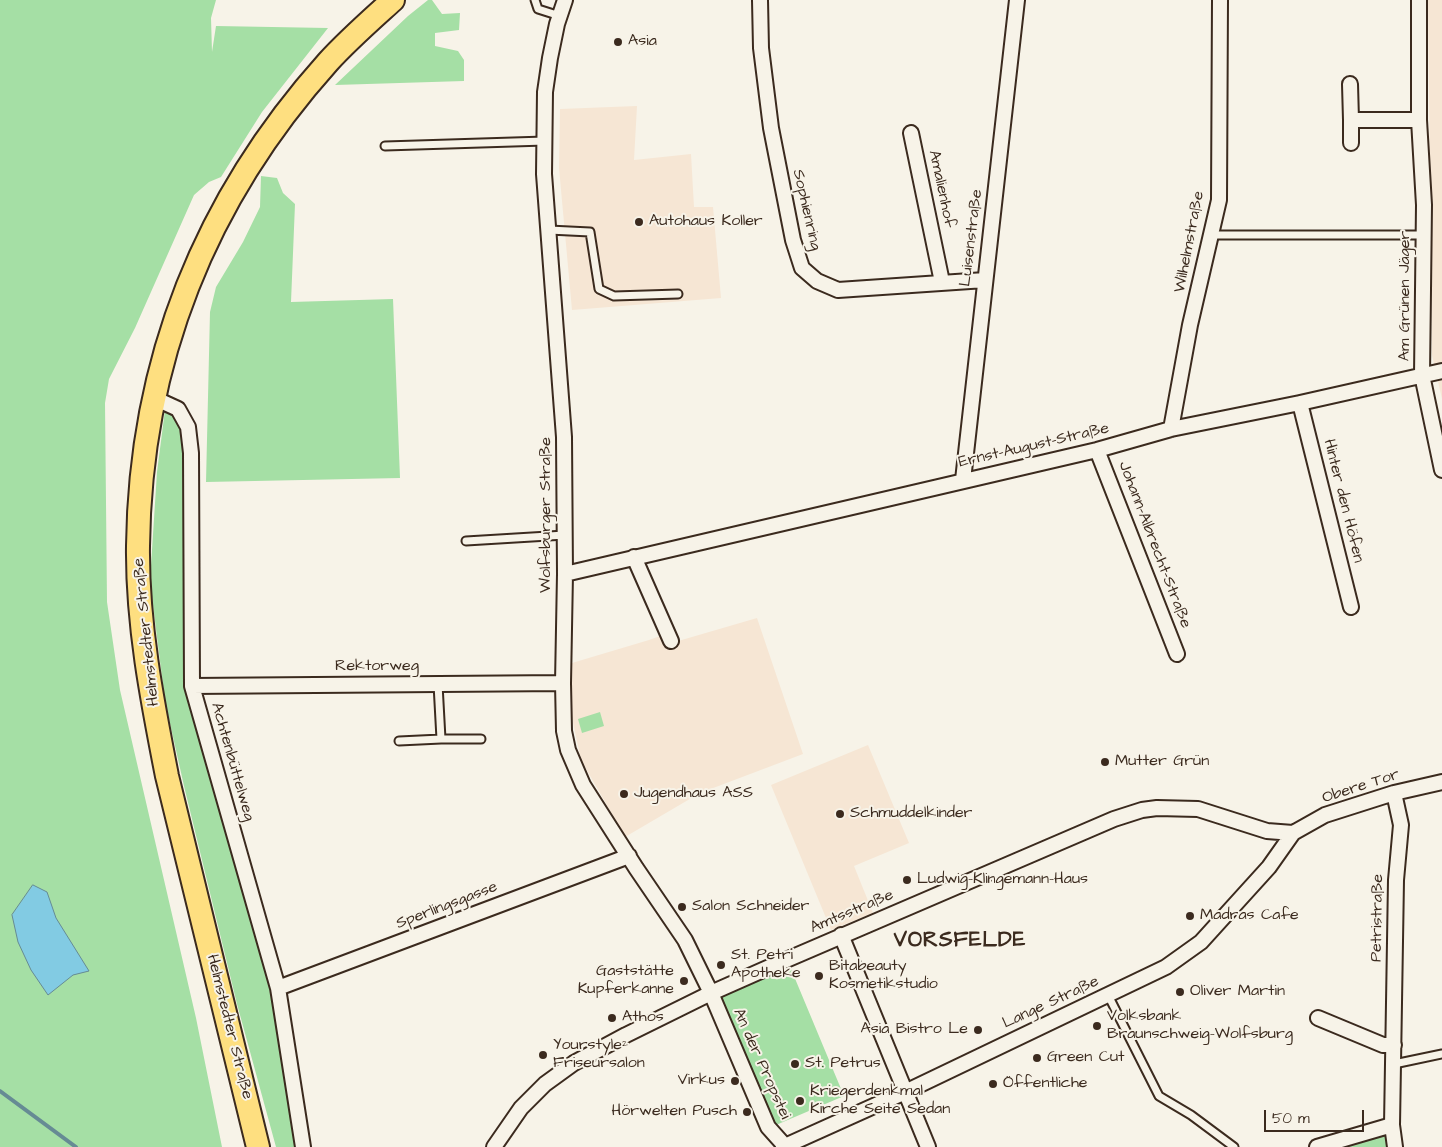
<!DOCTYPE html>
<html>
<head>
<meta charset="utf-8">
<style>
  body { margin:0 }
  #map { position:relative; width:1442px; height:1147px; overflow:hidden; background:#f7f3e8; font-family:"Architects Daughter",sans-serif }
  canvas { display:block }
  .scale { position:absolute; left:1264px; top:1110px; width:100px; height:22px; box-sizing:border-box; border:2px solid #3b2a1e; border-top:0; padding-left:6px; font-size:15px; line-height:18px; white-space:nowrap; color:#3b2a1e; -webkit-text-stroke:4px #f7f3e8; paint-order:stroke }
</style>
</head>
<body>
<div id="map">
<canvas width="1442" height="1147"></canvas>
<div class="scale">50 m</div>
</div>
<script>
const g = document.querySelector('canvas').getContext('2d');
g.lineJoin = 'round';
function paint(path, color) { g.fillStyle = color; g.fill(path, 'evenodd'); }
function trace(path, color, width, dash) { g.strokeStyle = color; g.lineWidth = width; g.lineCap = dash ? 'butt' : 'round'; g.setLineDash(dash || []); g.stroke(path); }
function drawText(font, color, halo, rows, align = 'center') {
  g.font = font + ' "Architects Daughter",sans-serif'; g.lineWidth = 4; g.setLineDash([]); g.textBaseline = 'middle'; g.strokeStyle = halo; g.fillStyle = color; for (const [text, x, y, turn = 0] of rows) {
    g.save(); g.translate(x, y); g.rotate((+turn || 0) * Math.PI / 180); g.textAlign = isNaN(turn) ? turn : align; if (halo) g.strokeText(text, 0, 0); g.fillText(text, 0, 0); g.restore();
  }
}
paint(new Path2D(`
  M 1428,0 L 1442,0 L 1442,399 L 1432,355 Z
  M 637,106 L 634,160 L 691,154 L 694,207 L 713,207 L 721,298 L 572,310 L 559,168 L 560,109 Z
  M 757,618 L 803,754 L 700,793 L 625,837 L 581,760 L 572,718 L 572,663 L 649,640 L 663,635 L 668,644 Z
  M 868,745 L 909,843 L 854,866 L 873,913 L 831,930 L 771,785 Z`), '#f6e6d4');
paint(new Path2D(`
  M 0,0 L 216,0 L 211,18 L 212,52 L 216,26 L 328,28 L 262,112 L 221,177 L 209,182 L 194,195 L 135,328 L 109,379 L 105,403 L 107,602 L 120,690 L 196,1018 L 222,1147 L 0,1147 Z
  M 428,0 L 432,0 L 442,14 L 460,13 L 459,30 L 435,33 L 435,46 L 458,51 L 464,60 L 464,81 L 335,85 L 408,16 Z
  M 261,176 L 277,178 L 283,193 L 295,204 L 291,302 L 393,299 L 400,478 L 206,482 L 210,312 L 216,287 L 243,242 L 260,207 Z
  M 165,410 C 183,420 183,434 185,453 L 185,687 L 274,995 L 299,1147 L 276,1147 L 237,1004 L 184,786 L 165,701 L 150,581 L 157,472 Z
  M 600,712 L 604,726 L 582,733 L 578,719 Z
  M 786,957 L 844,1096 L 776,1125 L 711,993 Z
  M 1386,1133 L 1388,1147 L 1342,1147 Z`), '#a5dfa5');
const water = new Path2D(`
  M 33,885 L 47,892 L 56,918 L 89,971 L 73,975 L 48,995 L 31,970 L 18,942 L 12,915 Z`);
paint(water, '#82cbe3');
trace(water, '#668b94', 1);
trace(new Path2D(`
  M 0,1091 L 76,1147`), '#668b94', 4);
const lane = new Path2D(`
  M 535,0 L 538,9 L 560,16
  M 385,146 L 545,141
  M 549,230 L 590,232 L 599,289 L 614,296 L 678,294
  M 1211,235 L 1424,235
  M 466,541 L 565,535
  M 441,739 L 481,739
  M 399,741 L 441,739 L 438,684
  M 1108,995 L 1159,1096 L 1191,1115 L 1234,1147
  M 1394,1064 L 1442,1054`);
const street = new Path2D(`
  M 565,0 L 557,24 L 550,58 L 545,92 L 544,174 L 564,437 L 565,574 L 563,683 L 564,731 L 568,750 L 583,785 L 636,868 L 685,940 L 711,993 L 768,1127 L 785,1146
  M 760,0 L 761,48 L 771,128 L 793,240 L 802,268 L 817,281 L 838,290 L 985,280
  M 1419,0 L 1419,120 L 1424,205 L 1422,375 L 1442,470
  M 1350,84 L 1351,120 L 1419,120
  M 911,133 L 942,282
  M 1351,143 L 1351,120
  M 154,398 L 178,409 L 188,427 L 191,453 L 192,686 L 278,988 L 303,1147
  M 1300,403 L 1351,607
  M 1171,429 L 1190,325 L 1219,200 L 1220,0
  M 1097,450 L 1177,654
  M 963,480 L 1017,0
  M 634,557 L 671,641
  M 565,574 L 1097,450 L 1171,429 L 1300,403 L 1442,371
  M 192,686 L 563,683
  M 1394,793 L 1401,825 L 1396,880 L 1392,1125 L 1395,1147
  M 841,935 L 928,1147
  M 278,988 L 629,856
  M 1318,1018 L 1383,1045 L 1394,1045
  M 494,1147 L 521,1108 L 545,1084 L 574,1063 L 626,1035 L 711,993 L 772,966 L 1114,819 L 1142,810 L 1157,808 L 1198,809 L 1267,831 L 1293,833
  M 783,1147 L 905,1092 L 1166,967 L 1201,942 L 1269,867 L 1293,833 L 1325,815 L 1394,793 L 1442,782
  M 1317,1147 L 1392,1125`);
const primary = new Path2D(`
  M 258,1147 L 167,776 C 152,700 137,623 138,546 C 140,362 205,199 328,62 C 348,40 371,20 393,0`);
trace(lane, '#3b2a1e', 11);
trace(street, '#3b2a1e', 18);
trace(primary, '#3b2a1e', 26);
trace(lane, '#f7f3e8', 7);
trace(street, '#f7f3e8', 14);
trace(primary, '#fedf80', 22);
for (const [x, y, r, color] of [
  [618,42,5,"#3b2a1e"],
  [639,222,5,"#3b2a1e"],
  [1105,762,5,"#3b2a1e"],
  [624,794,5,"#3b2a1e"],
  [840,814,5,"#3b2a1e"],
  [907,880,5,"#3b2a1e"],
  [682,907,5,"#3b2a1e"],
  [1190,916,5,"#3b2a1e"],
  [721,965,5,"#3b2a1e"],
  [819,976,5,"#3b2a1e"],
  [684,981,5,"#3b2a1e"],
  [1180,992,5,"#3b2a1e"],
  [612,1018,5,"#3b2a1e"],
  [1097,1026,5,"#3b2a1e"],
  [978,1030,5,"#3b2a1e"],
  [543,1055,5,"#3b2a1e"],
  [1037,1058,5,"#3b2a1e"],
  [795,1064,5,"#3b2a1e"],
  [735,1081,5,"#3b2a1e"],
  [993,1084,5,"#3b2a1e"],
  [800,1101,5,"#3b2a1e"],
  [747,1112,5,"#3b2a1e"]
]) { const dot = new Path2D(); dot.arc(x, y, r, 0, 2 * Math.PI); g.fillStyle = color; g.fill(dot); trace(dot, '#f7f3e8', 2); }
drawText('16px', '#3b2a1e', '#f7f3e8', [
  ["Asia",628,42],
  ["Autohaus Koller",649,222],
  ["Mutter Grün",1115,762],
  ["Jugendhaus ASS",634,794],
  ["Schmuddelkinder",850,814],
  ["Ludwig-Klingemann-Haus",917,880],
  ["Salon Schneider",692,907],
  ["Madras Cafe",1200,916],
  ["St. Petri",731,956],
  ["Apotheke",731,974],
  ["Bitabeauty",829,967],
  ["Kosmetikstudio",829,985],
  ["Gaststätte",674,972,"right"],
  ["Kupferkanne",674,990,"right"],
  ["Oliver Martin",1190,992],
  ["Volksbank",1107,1017],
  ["Braunschweig-Wolfsburg",1107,1035],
  ["Athos",622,1018],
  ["Asia Bistro Le",968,1030,"right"],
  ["Yourstyle²",553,1046],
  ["Friseursalon",553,1064],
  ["Green Cut",1047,1058],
  ["St. Petrus",805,1064],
  ["Virkus",725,1081,"right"],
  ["Öffentliche",1003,1084],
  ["Kriegerdenkmal",810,1092],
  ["Kirche Seite Sedan",810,1110],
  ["Hörwelten Pusch",737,1112,"right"]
], 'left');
drawText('16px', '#3b2a1e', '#f7f3e8', [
  ["Amalienhof",941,189,78],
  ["Sophienring",806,210,77],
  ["Luisenstraße",972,238,-83],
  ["Wilhelmstraße",1190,242,-79],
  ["Am Grünen Jäger",1406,296,-90],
  ["Ernst-August-Straße",1034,446,-13],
  ["Hinter den Höfen",1343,501,76],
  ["Wolfsburger Straße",547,515,-90],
  ["Johann-Albrecht-Straße",1154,545,69],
  ["Helmstedter Straße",147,632,-96],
  ["Rektorweg",377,667],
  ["Achtenbüttelweg",232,762,74],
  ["Obere Tor",1361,787,-18],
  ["Sperlingsgasse",447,906,-21],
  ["Amtsstraße",852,912,-23],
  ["Petristraße",1378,918,-89],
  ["Lange Straße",1051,1003,-25],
  ["Helmstedter Straße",229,1027,76],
  ["An der Propstei",761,1064,66]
]);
g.letterSpacing = '1px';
drawText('bold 21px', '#3b2a1e', '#f7f3e8', [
  ["VORSFELDE",960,942]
]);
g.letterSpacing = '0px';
</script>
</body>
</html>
